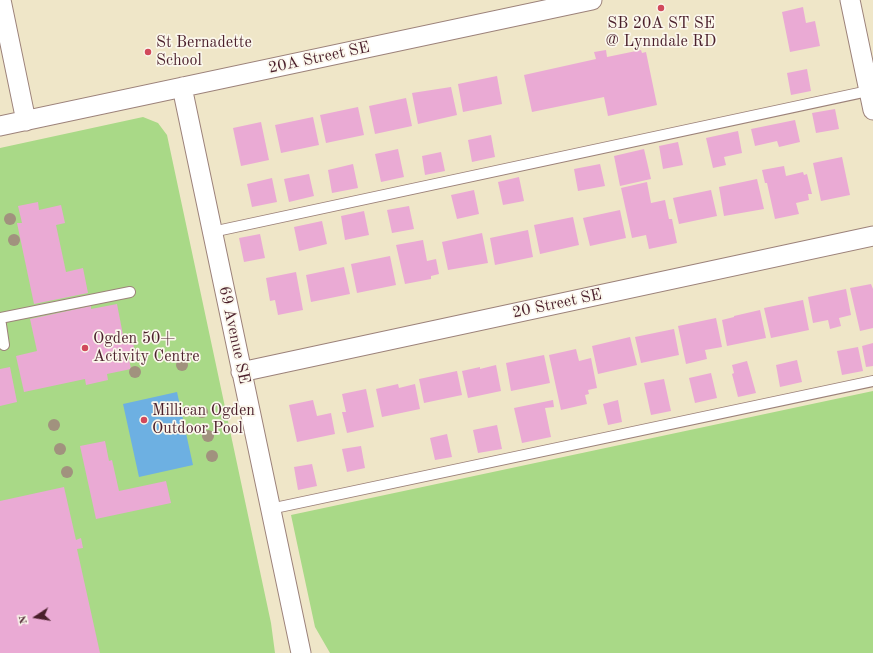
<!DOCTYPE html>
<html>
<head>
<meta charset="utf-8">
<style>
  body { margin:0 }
  #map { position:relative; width:873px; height:653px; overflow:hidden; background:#efe6c8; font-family:"Old Standard TT",serif }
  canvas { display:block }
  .north { position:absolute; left:16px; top:597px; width:40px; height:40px; -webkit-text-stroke:3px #fbf7ec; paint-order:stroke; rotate:258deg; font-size:11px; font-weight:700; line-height:16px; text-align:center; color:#4a1f2b }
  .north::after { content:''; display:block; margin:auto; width:14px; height:18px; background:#4a1f2b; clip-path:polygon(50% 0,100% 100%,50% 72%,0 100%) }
</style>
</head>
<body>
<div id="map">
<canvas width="873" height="653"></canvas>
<div class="north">N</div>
</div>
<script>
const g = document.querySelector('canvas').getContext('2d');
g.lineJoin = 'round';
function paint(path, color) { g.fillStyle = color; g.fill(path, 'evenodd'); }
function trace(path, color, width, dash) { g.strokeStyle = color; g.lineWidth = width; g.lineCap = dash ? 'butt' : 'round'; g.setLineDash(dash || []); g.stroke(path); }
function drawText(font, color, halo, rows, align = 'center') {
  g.font = font + ' "Old Standard TT",serif'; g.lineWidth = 3.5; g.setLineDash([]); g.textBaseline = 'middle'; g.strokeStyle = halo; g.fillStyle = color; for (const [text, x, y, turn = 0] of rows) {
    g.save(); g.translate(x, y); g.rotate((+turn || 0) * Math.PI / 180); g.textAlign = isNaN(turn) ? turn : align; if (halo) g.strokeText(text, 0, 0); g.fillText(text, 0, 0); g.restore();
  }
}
paint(new Path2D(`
  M 143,117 L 158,123 L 167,135 L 271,623 L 275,653 L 0,653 L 0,148 Z
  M 873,391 L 873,653 L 330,653 L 315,627 L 291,515 Z`), '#a9d987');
paint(new Path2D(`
  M 177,392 L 193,465 L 139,477 L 123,404 Z`), '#6db0e2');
paint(new Path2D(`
  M 803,7 L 806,23 L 815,21 L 820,46 L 790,52 L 782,12 Z
  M 606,50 L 607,57 L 641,50 L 642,53 L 646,52 L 657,105 L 608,116 L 604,97 L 532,112 L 524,75 L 596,59 L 594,52 Z
  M 807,69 L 811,91 L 791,95 L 787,73 Z
  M 497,76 L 502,104 L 463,112 L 458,84 Z
  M 451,87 L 457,115 L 418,124 L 412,93 Z
  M 406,98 L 412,126 L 375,134 L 369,106 Z
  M 358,107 L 364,135 L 326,143 L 320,115 Z
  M 835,109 L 839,129 L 816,133 L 812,113 Z
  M 313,117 L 319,145 L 281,153 L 275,125 Z
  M 795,120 L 800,142 L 779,147 L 777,141 L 755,146 L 751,129 Z
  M 261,122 L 269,160 L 241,166 L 233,128 Z
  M 738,131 L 742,153 L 724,157 L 726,165 L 713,168 L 706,138 Z
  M 491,135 L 495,157 L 472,162 L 468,140 Z
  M 678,142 L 683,165 L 663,169 L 659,146 Z
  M 398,149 L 404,177 L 381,182 L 375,154 Z
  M 644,149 L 651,179 L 620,186 L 614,156 Z
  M 441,152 L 445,171 L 425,175 L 422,156 Z
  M 842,157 L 850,195 L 821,201 L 813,163 Z
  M 353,164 L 358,188 L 332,193 L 328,170 Z
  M 600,164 L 605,186 L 578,191 L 574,169 Z
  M 784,166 L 786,176 L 803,172 L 804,175 L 807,174 L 812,194 L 808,194 L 809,200 L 796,203 L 799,214 L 775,219 L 767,183 L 765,183 L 762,170 Z
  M 309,174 L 314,196 L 289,202 L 284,179 Z
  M 519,177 L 524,201 L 503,205 L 498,182 Z
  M 272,178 L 277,202 L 252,207 L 247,184 Z
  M 757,179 L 764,209 L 724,216 L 719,187 Z
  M 647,182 L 651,203 L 665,200 L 669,219 L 672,219 L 677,243 L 649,249 L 646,235 L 632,238 L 621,188 Z
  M 474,190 L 479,214 L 457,219 L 451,195 Z
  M 711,190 L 717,216 L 679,224 L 673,198 Z
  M 38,202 L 39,210 L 61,205 L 65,223 L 56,225 L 66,272 L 83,268 L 88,293 L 34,304 L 17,223 L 22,223 L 18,206 Z
  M 409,206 L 414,229 L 392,233 L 387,210 Z
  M 620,210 L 626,238 L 590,246 L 583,218 Z
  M 364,211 L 369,235 L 345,240 L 341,216 Z
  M 573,217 L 579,245 L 540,254 L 534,225 Z
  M 322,221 L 327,244 L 299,251 L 294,227 Z
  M 528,230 L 533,257 L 495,265 L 490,238 Z
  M 482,233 L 488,263 L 448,270 L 442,242 Z
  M 260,234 L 265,258 L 244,262 L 239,238 Z
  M 423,240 L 427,261 L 436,259 L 439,274 L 431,276 L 431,279 L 405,284 L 396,245 Z
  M 390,256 L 396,285 L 357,293 L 351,264 Z
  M 344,267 L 350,294 L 311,302 L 306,275 Z
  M 296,272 L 303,310 L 278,315 L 275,300 L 270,301 L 266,278 Z
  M 871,284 L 873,289 L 873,328 L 860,331 L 850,288 Z
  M 846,289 L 851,315 L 839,318 L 841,326 L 830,329 L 828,320 L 813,323 L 808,297 Z
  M 803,300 L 809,330 L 771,338 L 764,308 Z
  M 117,304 L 124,340 L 132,338 L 135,352 L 128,354 L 131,369 L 107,374 L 108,380 L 86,385 L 85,379 L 24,392 L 16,356 L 37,351 L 30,319 L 91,306 L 91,309 Z
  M 760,310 L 766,338 L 727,346 L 722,320 L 734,317 L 734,316 Z
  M 716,318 L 722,347 L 705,350 L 707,359 L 686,364 L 678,326 Z
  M 674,329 L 679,355 L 641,363 L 635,337 Z
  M 630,337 L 637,365 L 598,374 L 592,346 Z
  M 873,343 L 873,366 L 866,367 L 862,346 Z
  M 858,347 L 863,371 L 842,375 L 837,351 Z
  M 576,349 L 579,361 L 591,358 L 597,388 L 588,390 L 589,394 L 585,395 L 587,404 L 561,410 L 549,355 Z
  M 544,355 L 550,383 L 511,391 L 506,363 Z
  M 797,360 L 802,382 L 780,387 L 776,365 Z
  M 747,361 L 756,393 L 738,397 L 732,374 L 734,373 L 732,365 Z
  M 496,365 L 501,391 L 468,398 L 462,371 L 480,367 L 480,369 Z
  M 10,367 L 17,402 L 0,406 L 0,369 Z
  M 457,371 L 462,395 L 424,403 L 419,379 Z
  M 711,373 L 717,398 L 695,403 L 689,378 Z
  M 664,379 L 671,411 L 651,415 L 644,383 Z
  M 398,384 L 399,388 L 415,384 L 420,409 L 382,417 L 376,389 Z
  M 366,389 L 374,427 L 347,433 L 342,412 L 346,412 L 342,394 Z
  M 313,400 L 317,416 L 331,413 L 335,434 L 297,442 L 289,405 Z
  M 553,400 L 554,407 L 545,408 L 551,437 L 522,443 L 514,408 Z
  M 618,400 L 622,422 L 608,425 L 603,404 Z
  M 497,425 L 502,449 L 478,453 L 473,430 Z
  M 447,434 L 452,457 L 435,460 L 430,438 Z
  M 105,441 L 109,461 L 112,460 L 119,491 L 166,481 L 171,503 L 96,519 L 80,446 Z
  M 361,446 L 365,468 L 347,472 L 342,449 Z
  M 312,464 L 317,486 L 298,490 L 294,467 Z
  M 64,487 L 76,540 L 81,538 L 83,548 L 77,549 L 100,653 L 0,653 L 0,501 Z`), '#eaaad4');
const service = new Path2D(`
  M 212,232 L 873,90
  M 4,345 L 0,318 L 130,292
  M 270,509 L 873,381`);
const minor = new Path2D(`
  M 1,0 L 26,121
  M 850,0 L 873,110
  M 182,87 L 301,653
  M 0,126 L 592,0
  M 241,372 L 873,236`);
trace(service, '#9c827a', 12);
trace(minor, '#9c827a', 21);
trace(service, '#fff', 10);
trace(minor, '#fff', 19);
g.fillStyle = '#a1927e';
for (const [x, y] of [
  [10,219],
  [14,240],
  [182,365],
  [135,372],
  [202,412],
  [54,425],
  [208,436],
  [60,449],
  [212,456],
  [67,472]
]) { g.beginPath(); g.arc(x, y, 6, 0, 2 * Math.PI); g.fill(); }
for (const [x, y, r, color] of [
  [661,8,4,"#d1495b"],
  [148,52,4,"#d1495b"],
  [85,348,4,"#d1495b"],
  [144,420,4,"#d1495b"]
]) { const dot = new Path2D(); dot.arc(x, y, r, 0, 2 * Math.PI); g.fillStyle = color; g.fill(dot); trace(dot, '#fbf7ec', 1.5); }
drawText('16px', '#4a1f2b', '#fbf7ec', [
  ["SB 20A ST SE",661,24,"center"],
  ["@ Lynndale RD",661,42,"center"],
  ["St Bernadette",156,43],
  ["School",156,61],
  ["Ogden 50+",93,339],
  ["Activity Centre",93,357],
  ["Millican Ogden",152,411],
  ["Outdoor Pool",152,429]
], 'left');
drawText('16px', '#4a1f2b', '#fbf7ec', [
  ["20A Street SE",319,58,-12],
  ["20 Street SE",557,304,-12],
  ["69 Avenue SE",234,335,78]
]);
</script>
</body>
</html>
